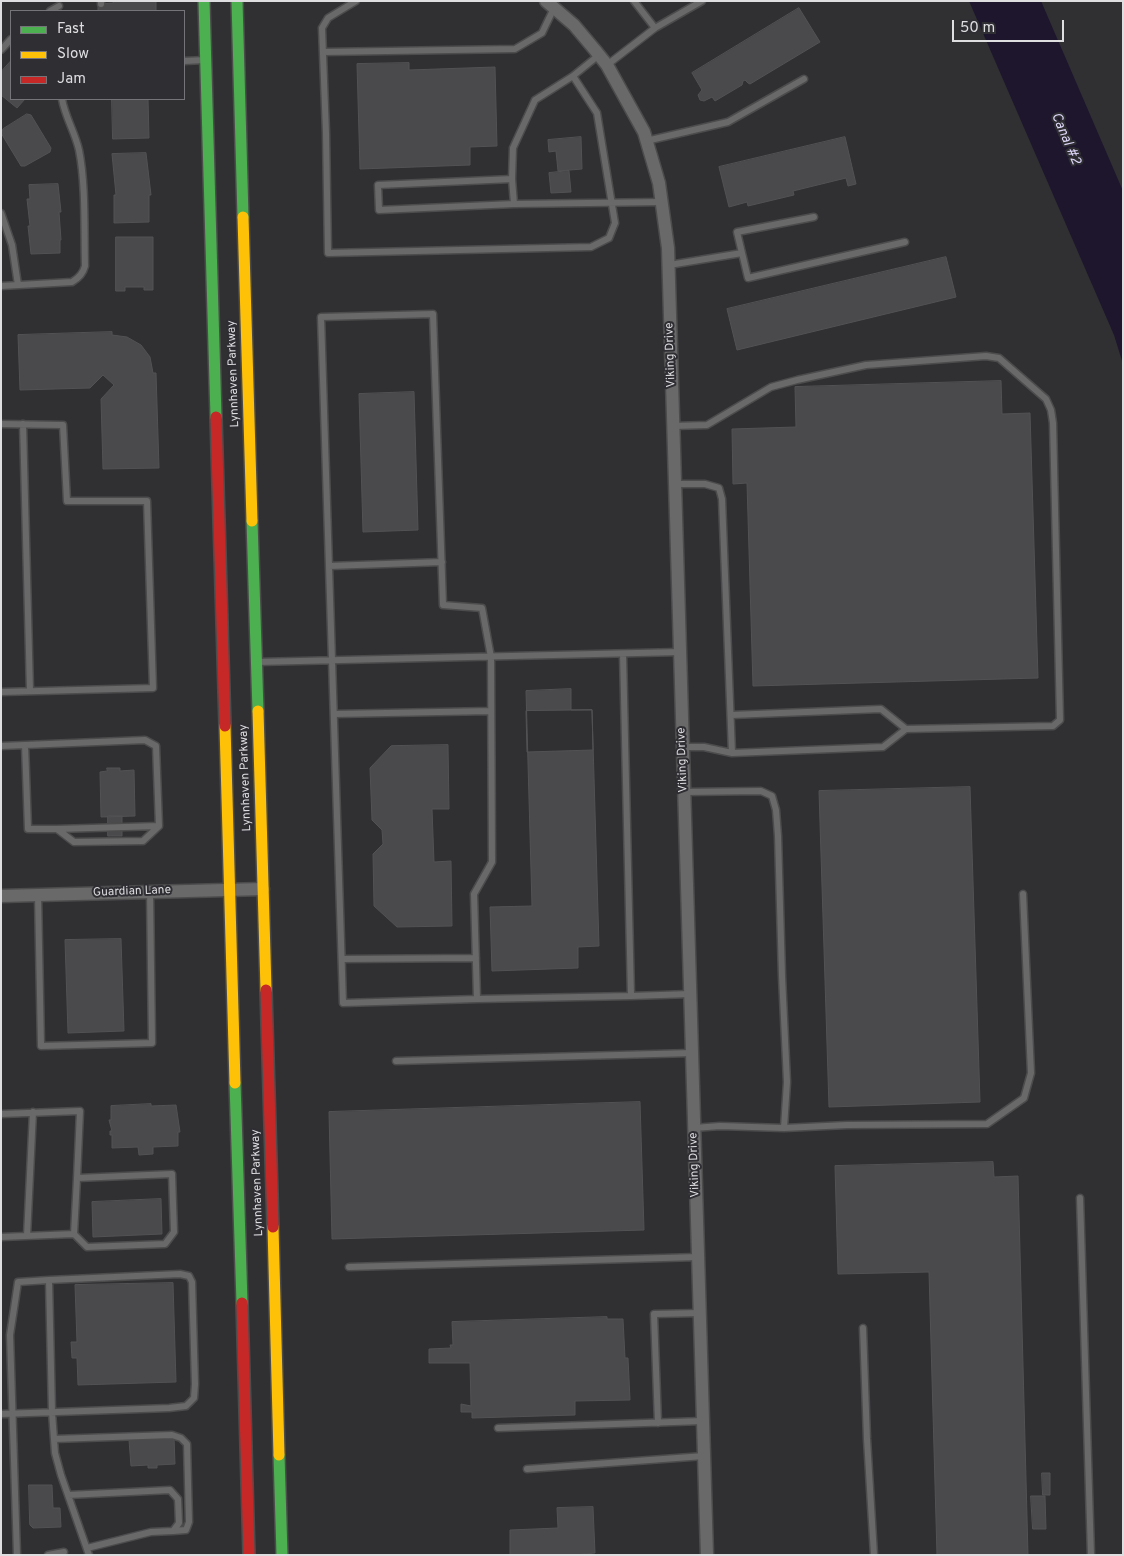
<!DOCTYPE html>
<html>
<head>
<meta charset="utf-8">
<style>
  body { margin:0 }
  #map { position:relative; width:1124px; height:1556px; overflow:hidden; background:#302f32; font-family:Overpass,sans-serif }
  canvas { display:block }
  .frame { position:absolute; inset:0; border:2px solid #dedde0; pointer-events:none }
  .legend { position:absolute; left:10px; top:10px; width:175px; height:90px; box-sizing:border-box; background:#2f2e33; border:1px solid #757478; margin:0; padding:6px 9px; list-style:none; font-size:15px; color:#dedde0 }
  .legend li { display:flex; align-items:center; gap:10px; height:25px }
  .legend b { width:25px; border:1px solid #757478 }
  .scale { position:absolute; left:952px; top:20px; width:112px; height:22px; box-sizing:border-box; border:2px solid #dedde0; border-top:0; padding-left:6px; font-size:15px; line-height:18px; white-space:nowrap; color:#dedde0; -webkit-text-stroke:4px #2f2e33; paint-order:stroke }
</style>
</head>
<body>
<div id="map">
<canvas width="1124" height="1556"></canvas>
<div class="frame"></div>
<ul class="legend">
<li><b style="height:6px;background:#4caf50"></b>Fast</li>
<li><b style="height:6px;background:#ffc107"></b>Slow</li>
<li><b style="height:6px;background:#c62828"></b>Jam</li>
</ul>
<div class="scale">50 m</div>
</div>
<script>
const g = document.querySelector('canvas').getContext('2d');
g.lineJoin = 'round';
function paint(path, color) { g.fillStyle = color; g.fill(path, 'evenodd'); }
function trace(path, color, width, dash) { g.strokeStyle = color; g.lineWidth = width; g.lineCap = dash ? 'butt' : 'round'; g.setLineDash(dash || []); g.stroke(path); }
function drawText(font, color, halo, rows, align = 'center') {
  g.font = font + ' Overpass,sans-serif'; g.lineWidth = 4; g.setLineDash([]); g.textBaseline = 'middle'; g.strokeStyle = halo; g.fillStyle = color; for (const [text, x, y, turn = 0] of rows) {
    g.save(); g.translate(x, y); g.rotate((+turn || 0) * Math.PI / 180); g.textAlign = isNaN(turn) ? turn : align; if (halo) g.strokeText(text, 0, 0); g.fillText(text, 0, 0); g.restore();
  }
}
paint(new Path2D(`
  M 969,1 L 1041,1 L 1123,191 L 1123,364 L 1114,335 Z`), '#1d162d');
const building = new Path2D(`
  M 113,1 L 156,1 L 156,11 L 98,11 L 98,4 L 113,3 Z
  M 799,8 L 820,42 L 750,84 L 748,83 L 745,80 L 743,81 L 742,85 L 715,101 L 712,97 L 704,101 L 700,100 L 698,95 L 702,90 L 692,73 Z
  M 11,61 L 11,99 L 25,99 L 17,108 L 1,95 L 1,72 Z
  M 409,63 L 409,70 L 495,67 L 497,146 L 470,147 L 470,165 L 360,169 L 357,64 Z
  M 112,99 L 148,99 L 149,138 L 113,139 Z
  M 27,114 L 31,115 L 51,148 L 50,152 L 25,166 L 21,166 L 1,133 L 3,129 Z
  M 581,137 L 582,169 L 558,171 L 556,151 L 549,152 L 548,140 Z
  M 845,137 L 856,184 L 848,186 L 846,178 L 793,191 L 794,195 L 748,206 L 747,202 L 729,207 L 719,167 Z
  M 146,153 L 151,195 L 149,195 L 149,222 L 114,223 L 114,195 L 116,195 L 112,154 Z
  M 569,171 L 571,192 L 551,193 L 549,173 Z
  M 58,184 L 61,212 L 59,212 L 61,240 L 60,240 L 60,253 L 31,254 L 28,226 L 30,226 L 27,199 L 30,199 L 29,185 Z
  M 116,237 L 153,237 L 153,290 L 144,290 L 144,287 L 125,287 L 125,291 L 116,291 Z
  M 946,257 L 956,297 L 737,350 L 727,309 Z
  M 112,332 L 112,335 L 127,337 L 141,345 L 150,357 L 153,373 L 156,373 L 159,468 L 103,469 L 101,399 L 114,385 L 103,375 L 90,388 L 20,390 L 18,335 Z
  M 1001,381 L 1002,414 L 1030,413 L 1038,678 L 753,686 L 747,483 L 733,484 L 732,429 L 796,427 L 795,387 Z
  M 414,392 L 418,530 L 363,532 L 359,394 Z
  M 571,689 L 571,710 L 592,710 L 599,946 L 578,947 L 578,968 L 492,971 L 490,907 L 532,906 L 526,691 Z
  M 592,710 L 593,750 L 527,752 L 526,711 Z
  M 448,745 L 449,809 L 432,809 L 434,862 L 451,861 L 452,926 L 397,927 L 374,906 L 373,854 L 383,844 L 382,830 L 372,820 L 370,768 L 391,746 Z
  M 107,768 L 120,768 L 120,771 L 134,770 L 135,816 L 101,817 L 100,772 L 107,771 Z
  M 970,787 L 980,1102 L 829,1107 L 819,791 Z
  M 108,816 L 122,816 L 122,836 L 108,836 Z
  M 121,939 L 124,1031 L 68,1033 L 65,940 Z
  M 640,1102 L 644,1230 L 332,1239 L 329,1112 Z
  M 151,1104 L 151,1106 L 176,1105 L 180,1132 L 178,1132 L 178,1146 L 153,1147 L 153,1154 L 139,1155 L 138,1147 L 112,1148 L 112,1135 L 110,1135 L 110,1131 L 112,1131 L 109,1120 L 111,1120 L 111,1106 Z
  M 993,1162 L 994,1177 L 1018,1176 L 1028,1555 L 937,1555 L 929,1272 L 838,1274 L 835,1166 Z
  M 161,1199 L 162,1234 L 93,1237 L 92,1202 Z
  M 173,1283 L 176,1382 L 78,1385 L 77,1358 L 72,1358 L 71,1342 L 77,1342 L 75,1285 Z
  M 607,1317 L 607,1319 L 623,1319 L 625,1358 L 628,1358 L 630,1400 L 575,1401 L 575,1415 L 472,1418 L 472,1412 L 461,1412 L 461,1404 L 471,1406 L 470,1363 L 429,1363 L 429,1349 L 451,1348 L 450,1345 L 453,1345 L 452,1322 Z
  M 174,1438 L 175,1464 L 157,1465 L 157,1468 L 148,1468 L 148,1465 L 131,1466 L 129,1440 Z
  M 1042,1473 L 1050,1473 L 1050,1495 L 1043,1495 Z
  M 29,1485 L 52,1485 L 53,1508 L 60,1508 L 61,1527 L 33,1528 L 30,1525 Z
  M 1031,1496 L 1045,1496 L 1046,1529 L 1033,1529 Z
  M 593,1507 L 595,1553 L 574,1555 L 510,1555 L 510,1530 L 558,1528 L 557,1508 Z`);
paint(building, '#4a494c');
trace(building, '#525254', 1);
const lane = new Path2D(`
  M 101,1 L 101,4
  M 356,1 L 328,18 L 322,28 L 326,133 L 328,253 L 591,247 L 609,238 L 615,223 L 597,113 L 573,76
  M 634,1 L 655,28 L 702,1
  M 50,11 L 59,6
  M 1,50 L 11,39
  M 323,52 L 515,49 L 542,33 L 554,8
  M 184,61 L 205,60
  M 607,65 L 655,28
  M 646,141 L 728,122 L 804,79
  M 512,179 L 378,185 L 379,210 L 514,204 L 662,202
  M 514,204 L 512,179 L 513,148 L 535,100 L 573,76 L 599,55
  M 1,213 L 12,245 L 18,285
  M 742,253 L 748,278 L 905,242
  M 669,265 L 742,253 L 737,232 L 814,217
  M 1,286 L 72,282 C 79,278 83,274 85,266 C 84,230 86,185 79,150 C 75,132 65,117 62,99
  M 1,424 L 63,425 L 67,501 L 147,501 L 153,688 L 1,692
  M 23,424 L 30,691
  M 673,426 L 707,425 L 771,387 L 797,380 L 866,365 L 986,356 L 999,358 L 1046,399 L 1051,410 L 1053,423 L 1060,720 L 1053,726 L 906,729
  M 675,484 L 705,484 L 719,488 L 722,499 L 732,753 L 704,747 L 683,747
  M 329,566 L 442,562
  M 623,654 L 631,996 L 690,994
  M 257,662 L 680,652
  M 334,714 L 491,711
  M 731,715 L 881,709 L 906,729 L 883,747 L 732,753
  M 1,746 L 145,740 L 156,746 L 159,826 L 143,841 L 74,842 L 57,829 L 28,829 L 25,745
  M 684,792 L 761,791 L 772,796 L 776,810 L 778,836 L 782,976 L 787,1082 L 784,1128 L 720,1126 L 694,1128
  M 57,829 L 159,826
  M 38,895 L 41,1046 L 152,1043 L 150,892
  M 342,959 L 476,958
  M 477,999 L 343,1003 L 321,317 L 433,314 L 443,605 L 482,608 L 491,657 L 492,862 L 474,894 L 477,999 L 631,996
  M 396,1061 L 692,1053
  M 1,1114 L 80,1111 L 77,1178 L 172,1174 L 174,1232 L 165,1244 L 87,1247 L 74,1234
  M 784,1128 L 847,1125 L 987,1124 L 1024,1098 L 1031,1073 L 1023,894
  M 1080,1198 L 1091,1555
  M 27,1236 L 33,1112
  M 1,1237 L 74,1234 L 77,1178
  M 349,1267 L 698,1257
  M 863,1328 L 867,1439 L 874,1555
  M 1,1414 L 169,1408 L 186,1406 L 194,1398 L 195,1384 L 192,1282 L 189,1276 L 180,1274 L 49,1280
  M 658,1423 L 654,1314 L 700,1313
  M 498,1428 L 703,1421
  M 54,1439 L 172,1435 L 181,1438 L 187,1444 L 189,1522 L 186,1530 L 173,1531
  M 527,1469 L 704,1456
  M 68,1495 L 170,1490 L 178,1499 L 179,1523 L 173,1531 L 151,1532 L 87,1548
  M 17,1555 L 10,1335 L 18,1282 L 49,1280 L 52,1412 L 55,1453 L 61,1475 L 89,1555
  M 48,1555 L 64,1552`);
const street = new Path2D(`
  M 546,1 L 574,25 L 595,50 L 607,65 L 644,132 L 659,183 L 668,248 L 707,1555
  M 1,896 L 263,889`);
const fast = new Path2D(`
  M 204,1 L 216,417
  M 237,1 L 243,217
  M 252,521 L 258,711
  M 235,1083 L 242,1303
  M 279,1455 L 282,1555`);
const slow = new Path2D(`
  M 243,217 L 252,521
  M 258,711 L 266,990
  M 225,726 L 235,1083
  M 273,1227 L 279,1455`);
const jam = new Path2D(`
  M 216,417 L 225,726
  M 266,990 L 273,1227
  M 242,1303 L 249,1555`);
trace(lane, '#4c4c4d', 9);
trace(street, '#4c4c4d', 15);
trace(fast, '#4c4c4d', 14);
trace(slow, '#4c4c4d', 14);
trace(jam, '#4c4c4d', 14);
trace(lane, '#69696a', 6);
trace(street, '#69696a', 12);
trace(fast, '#4caf50', 11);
trace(slow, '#ffc107', 11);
trace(jam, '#c62828', 11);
drawText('12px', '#dedde0', '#2f2e33', [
  ["Viking Drive",671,355,-92],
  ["Lynnhaven Parkway",234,374,-92],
  ["Viking Drive",683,760,-92],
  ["Lynnhaven Parkway",246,778,-92],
  ["Guardian Lane",132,892,-2],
  ["Viking Drive",695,1165,-92],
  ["Lynnhaven Parkway",258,1183,-92]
]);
drawText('italic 14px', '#ded6f9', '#2f2e33', [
  ["Canal #2",1065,139,67]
]);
</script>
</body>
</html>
